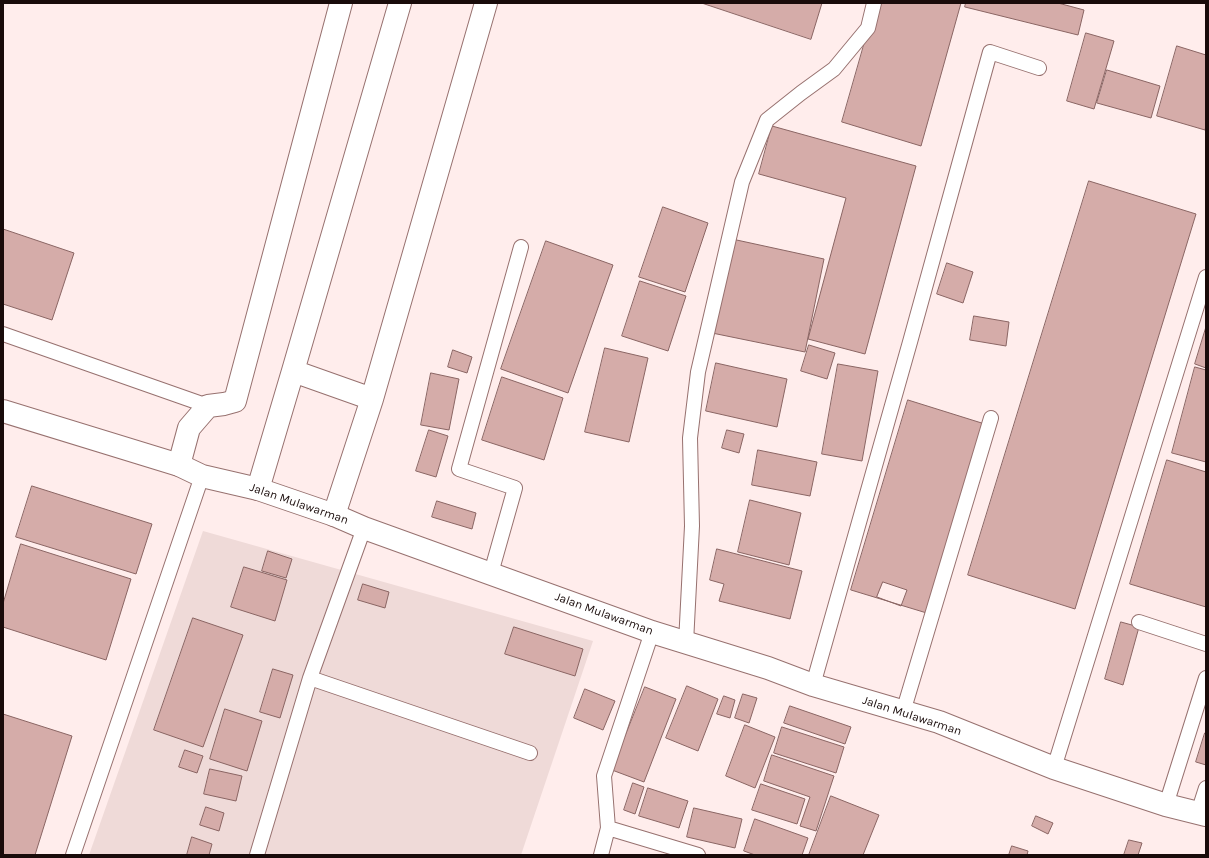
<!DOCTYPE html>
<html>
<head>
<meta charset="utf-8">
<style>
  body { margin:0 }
  #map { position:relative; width:1209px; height:858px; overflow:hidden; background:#ffedec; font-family:Karla,sans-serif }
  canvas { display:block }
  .frame { position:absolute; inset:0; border:4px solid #190b0a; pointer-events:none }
</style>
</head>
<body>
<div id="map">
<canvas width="1209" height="858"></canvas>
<div class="frame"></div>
</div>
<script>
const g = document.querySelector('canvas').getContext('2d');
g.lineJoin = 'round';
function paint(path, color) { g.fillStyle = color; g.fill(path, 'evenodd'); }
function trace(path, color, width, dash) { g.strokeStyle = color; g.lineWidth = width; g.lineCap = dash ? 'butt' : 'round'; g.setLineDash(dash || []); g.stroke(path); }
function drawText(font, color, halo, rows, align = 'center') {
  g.font = font + ' Karla,sans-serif'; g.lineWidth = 3; g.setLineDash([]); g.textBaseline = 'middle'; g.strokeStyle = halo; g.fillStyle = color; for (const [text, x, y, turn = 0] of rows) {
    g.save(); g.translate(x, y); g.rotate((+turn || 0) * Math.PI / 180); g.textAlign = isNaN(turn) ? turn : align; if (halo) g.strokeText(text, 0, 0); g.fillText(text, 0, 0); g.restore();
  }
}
paint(new Path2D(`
  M 203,531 L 593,641 L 521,855 L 89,855 Z`), '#efdad8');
const building = new Path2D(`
  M 702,3 L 822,3 L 811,39 Z
  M 876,3 L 961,3 L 921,146 L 842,122 Z
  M 966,3 L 1058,3 L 1084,10 L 1078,35 L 965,7 Z
  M 1086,33 L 1114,41 L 1094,109 L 1067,101 Z
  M 1177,46 L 1206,55 L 1206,126 L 1205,130 L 1157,116 Z
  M 1107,70 L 1160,86 L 1151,118 L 1097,103 Z
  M 772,126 L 916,166 L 865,354 L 808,339 L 846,198 L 759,174 Z
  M 1089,181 L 1196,214 L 1075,609 L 968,575 Z
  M 663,207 L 708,223 L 685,292 L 639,277 Z
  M 3,229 L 74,253 L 52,320 L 3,304 Z
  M 732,239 L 824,259 L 805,352 L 712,333 Z
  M 546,241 L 613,265 L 568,393 L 501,369 Z
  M 947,263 L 973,272 L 963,303 L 937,294 Z
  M 640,281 L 686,296 L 668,351 L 622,336 Z
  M 974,316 L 1009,322 L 1006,346 L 970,340 Z
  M 1206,327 L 1206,368 L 1195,364 Z
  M 809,345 L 835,353 L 827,379 L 801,371 Z
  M 605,348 L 648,358 L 629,442 L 585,432 Z
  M 453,350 L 472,357 L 467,373 L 448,367 Z
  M 716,363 L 787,379 L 777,427 L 706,411 Z
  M 838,364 L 878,371 L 862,461 L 822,454 Z
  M 1195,367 L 1206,370 L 1206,462 L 1172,453 Z
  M 431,373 L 459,379 L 449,430 L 421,425 Z
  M 502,377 L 563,398 L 544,460 L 482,440 Z
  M 908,400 L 988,425 L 930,614 L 851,590 Z
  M 429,430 L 448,436 L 436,477 L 416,471 Z
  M 727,430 L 744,434 L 739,453 L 722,448 Z
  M 758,450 L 817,462 L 810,496 L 752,485 Z
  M 1167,460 L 1206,472 L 1206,607 L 1130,584 Z
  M 32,486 L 152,524 L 136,574 L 16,537 Z
  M 750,500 L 801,513 L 789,565 L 738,552 Z
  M 437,501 L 476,513 L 472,529 L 432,517 Z
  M 21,544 L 131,579 L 106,660 L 3,627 L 3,604 Z
  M 717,549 L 802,571 L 790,619 L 719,601 L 724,584 L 710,580 Z
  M 268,551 L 292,559 L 286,578 L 262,571 Z
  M 244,567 L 287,580 L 275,621 L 231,607 Z
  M 883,582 L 907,590 L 901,606 L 877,597 Z
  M 363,584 L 389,592 L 385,608 L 358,600 Z
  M 193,618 L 243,635 L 203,747 L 154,730 Z
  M 1121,622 L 1139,627 L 1123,685 L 1105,679 Z
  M 514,627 L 583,649 L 575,676 L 505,654 Z
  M 273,669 L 293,675 L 280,718 L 260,712 Z
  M 687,686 L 718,699 L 698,751 L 666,738 Z
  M 645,687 L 676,699 L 644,782 L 612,770 Z
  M 585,689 L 615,701 L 603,730 L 574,718 Z
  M 743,694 L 757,698 L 749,723 L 735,718 Z
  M 724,696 L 735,700 L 730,718 L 717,714 Z
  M 790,706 L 851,727 L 845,744 L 784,723 Z
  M 225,709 L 262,721 L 247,771 L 210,759 Z
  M 3,714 L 72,736 L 35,855 L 3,855 Z
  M 745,725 L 775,737 L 755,788 L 726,776 Z
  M 782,727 L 844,747 L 836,773 L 774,753 Z
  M 1205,733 L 1206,733 L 1206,765 L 1196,762 Z
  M 185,750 L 203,756 L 197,773 L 179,767 Z
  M 772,755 L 834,776 L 816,831 L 800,826 L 810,797 L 764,781 Z
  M 210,769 L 242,776 L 236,801 L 204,794 Z
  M 633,783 L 644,787 L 635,814 L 624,810 Z
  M 761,784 L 805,799 L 797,824 L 752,810 Z
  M 648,788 L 688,801 L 679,828 L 639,816 Z
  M 831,796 L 879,815 L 863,855 L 809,855 Z
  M 206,807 L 224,813 L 219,831 L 200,825 Z
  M 694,808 L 742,819 L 735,848 L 687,837 Z
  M 1036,816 L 1053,823 L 1048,834 L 1032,826 Z
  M 755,819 L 808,838 L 802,855 L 755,855 L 744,851 Z
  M 192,837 L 212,844 L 209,855 L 187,855 Z
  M 1129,840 L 1142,843 L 1138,855 L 1124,855 Z
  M 1012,846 L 1028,851 L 1027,855 L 1009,855 Z`);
paint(building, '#d5aca9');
trace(building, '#8a6563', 1);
const service = new Path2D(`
  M 3,334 L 208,406
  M 491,573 L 515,488 L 459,469 L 521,247
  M 1139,622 L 1206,644
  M 686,643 L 692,526 L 690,438 L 698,372 L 742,182 L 767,120 L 801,93 L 834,69 L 868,28 L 874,3
  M 310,678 L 530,753
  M 813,685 L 910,342 L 990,52 L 1039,68
  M 903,712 L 991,418
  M 1054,768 L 1206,277
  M 1166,805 L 1206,678
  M 1198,813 L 1206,788
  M 608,828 L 698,855
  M 73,855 L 202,476
  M 257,855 L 310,678 L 364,528
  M 601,855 L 608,828 L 604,776 L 652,632`);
const minor = new Path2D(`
  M 179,465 L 189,428 L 208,406 L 224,404 L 235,401 L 341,3`);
const tertiary = new Path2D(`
  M 293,371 L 372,399
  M 258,489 L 293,371 L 400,3
  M 334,515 L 372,399 L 486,3`);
const trunk = new Path2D(`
  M 3,411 L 179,465 L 202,476 L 258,489 L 334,515 L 364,528 L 652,632 L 768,668 L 813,685 L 939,722 L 1054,768 L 1166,805 L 1206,815`);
trace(service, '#97716f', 16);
trace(minor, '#97716f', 24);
trace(tertiary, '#97716f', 24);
trace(trunk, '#97716f', 24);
trace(service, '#fff', 14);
trace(minor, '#fff', 22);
trace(tertiary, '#fff', 22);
trace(trunk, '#fff', 22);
drawText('12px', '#190b0a', '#fff', [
  ["Jalan Mulawarman",299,504,19],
  ["Jalan Mulawarman",604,614,20],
  ["Jalan Mulawarman",912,716,18]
]);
</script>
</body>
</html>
